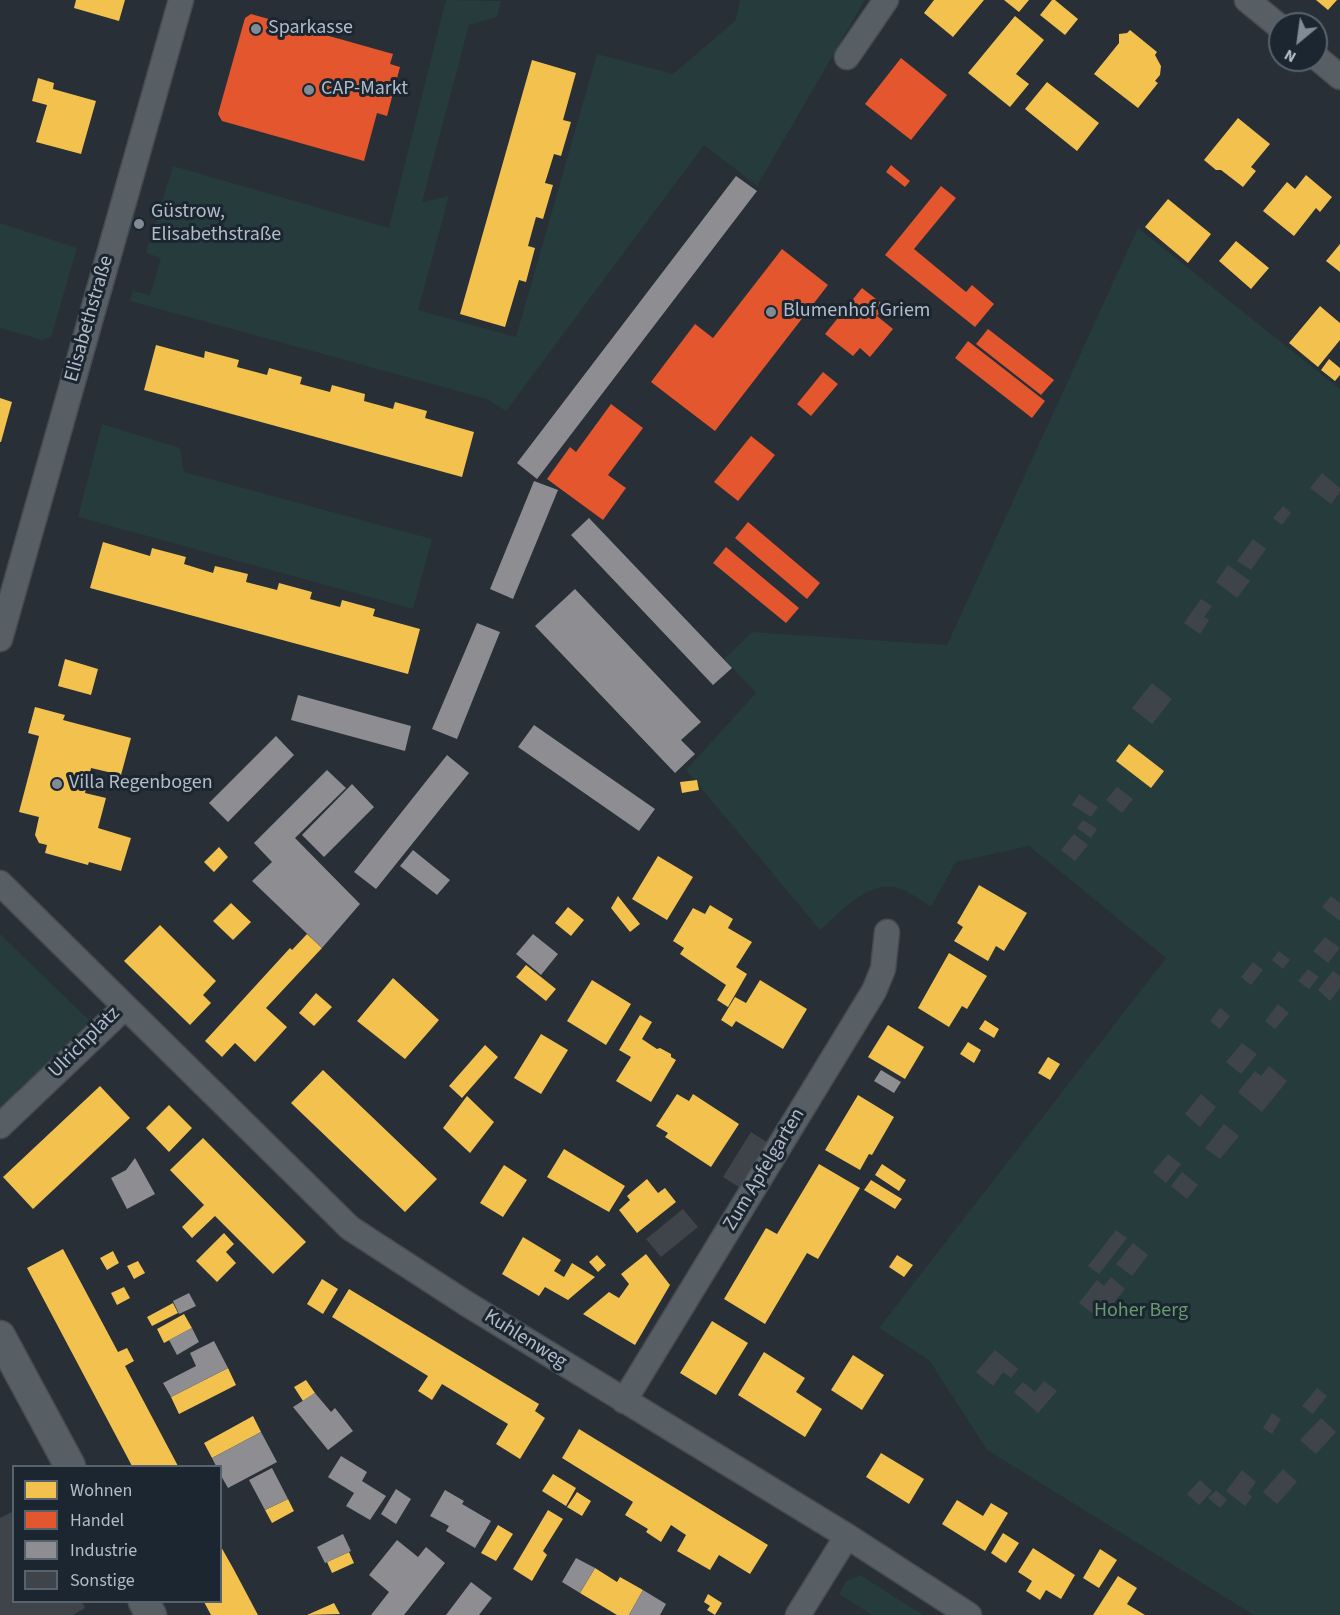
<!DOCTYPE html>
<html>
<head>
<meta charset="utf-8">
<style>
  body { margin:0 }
  #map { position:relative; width:1340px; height:1615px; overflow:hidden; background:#282f36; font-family:"Source Sans 3",sans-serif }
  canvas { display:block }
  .legend { position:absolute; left:12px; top:1465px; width:210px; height:138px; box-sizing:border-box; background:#1b2631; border:2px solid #57626d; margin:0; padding:8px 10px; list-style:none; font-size:18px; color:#b1bcc8 }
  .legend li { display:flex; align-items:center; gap:12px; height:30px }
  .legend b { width:30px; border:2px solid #57626d }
  .north { position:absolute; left:1268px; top:12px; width:60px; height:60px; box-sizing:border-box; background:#1b2631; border:2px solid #57626d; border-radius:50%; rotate:209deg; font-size:16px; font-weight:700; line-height:24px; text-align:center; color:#b1bcc8 }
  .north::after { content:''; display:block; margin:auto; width:21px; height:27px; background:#818b95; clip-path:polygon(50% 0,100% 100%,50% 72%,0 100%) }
</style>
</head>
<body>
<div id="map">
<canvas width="1340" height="1615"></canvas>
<ul class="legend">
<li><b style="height:16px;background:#f2c14e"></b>Wohnen</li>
<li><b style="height:16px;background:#e4572e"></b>Handel</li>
<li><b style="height:16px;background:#8d8d92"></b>Industrie</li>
<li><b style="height:16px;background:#3f444a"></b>Sonstige</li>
</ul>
<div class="north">N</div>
</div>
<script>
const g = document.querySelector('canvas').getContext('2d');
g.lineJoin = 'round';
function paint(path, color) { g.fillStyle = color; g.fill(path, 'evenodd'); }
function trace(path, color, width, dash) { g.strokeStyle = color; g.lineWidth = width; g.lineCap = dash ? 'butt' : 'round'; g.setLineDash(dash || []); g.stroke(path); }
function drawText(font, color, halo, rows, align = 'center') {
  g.font = font + ' "Source Sans 3",sans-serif'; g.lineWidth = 6; g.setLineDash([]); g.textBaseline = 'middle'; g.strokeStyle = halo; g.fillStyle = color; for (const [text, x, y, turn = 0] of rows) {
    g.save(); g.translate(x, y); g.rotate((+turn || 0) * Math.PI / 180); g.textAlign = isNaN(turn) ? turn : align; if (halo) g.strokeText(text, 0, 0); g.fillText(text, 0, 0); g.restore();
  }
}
paint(new Path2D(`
  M 446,0 L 501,1 L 497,17 L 469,25 L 422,202 L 449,196 L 418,310 L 516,337 L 597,54 L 673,74 L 735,21 L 740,0 L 865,0 L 757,186 L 704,145 L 506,411 L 487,399 L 130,301 L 133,291 L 150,295 L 161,258 L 146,253 L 173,166 L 389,228 Z
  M 0,223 L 77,248 L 51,337 L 42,340 L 0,328 Z
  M 1138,228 L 1340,389 L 1340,1615 L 1254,1615 L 987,1450 L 929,1360 L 879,1328 L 1166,958 L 1029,846 L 956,862 L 931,907 C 923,902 916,896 907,892 C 873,873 844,910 820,930 L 686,770 L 756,693 L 724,659 L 752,632 L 947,645 Z
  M 102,424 L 180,448 L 184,472 L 432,539 L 413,609 L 78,517 Z
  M 0,934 L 91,1022 L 0,1107 Z
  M 860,1575 L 923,1615 L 872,1615 L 839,1594 L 846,1581 Z`), '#253b3c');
paint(new Path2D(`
  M 76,0 L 125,0 L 119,21 L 74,8 Z
  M 934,0 L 984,0 L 953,37 L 924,13 Z
  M 1004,0 L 1029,0 L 1019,12 Z
  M 1052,0 L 1055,0 L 1078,19 L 1065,35 L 1040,15 Z
  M 1316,0 L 1337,0 L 1328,10 Z
  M 1015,16 L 1044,40 L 1016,74 L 1029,84 L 1010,107 L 968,73 Z
  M 1130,30 L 1157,52 L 1155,55 L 1161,66 L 1160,75 L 1155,81 L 1158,83 L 1138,108 L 1094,74 L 1119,43 L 1119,34 L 1127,33 Z
  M 532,60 L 576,73 L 563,120 L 571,122 L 561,156 L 554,154 L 545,183 L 553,185 L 543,219 L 536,217 L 528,246 L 535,248 L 526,282 L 519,280 L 505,327 L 460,314 Z
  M 38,78 L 54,83 L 53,89 L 96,101 L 81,154 L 36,142 L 47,105 L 32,101 Z
  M 1047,82 L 1099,123 L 1077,151 L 1025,109 Z
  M 1238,118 L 1270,144 L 1251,167 L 1256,171 L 1243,187 L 1221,170 L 1216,170 L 1204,160 Z
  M 1306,175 L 1332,197 L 1320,212 L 1316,208 L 1294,236 L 1263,211 L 1287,182 L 1295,189 Z
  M 1168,199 L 1211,234 L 1188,263 L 1145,227 Z
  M 1236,241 L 1269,268 L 1251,289 L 1219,261 Z
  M 1340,244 L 1340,272 L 1326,261 Z
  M 1320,306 L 1340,323 L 1340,340 L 1318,367 L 1289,343 Z
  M 156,345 L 204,358 L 205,351 L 239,360 L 237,367 L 267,375 L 269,368 L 302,377 L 300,384 L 330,392 L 332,385 L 365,394 L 364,401 L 393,409 L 395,402 L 427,411 L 425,418 L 474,432 L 462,477 L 144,390 Z
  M 1329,359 L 1340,368 L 1340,375 L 1335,381 L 1321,370 Z
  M 0,398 L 12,402 L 1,442 L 0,442 Z
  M 103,542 L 150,556 L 152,548 L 186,557 L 184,564 L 213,573 L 215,566 L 248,574 L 246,582 L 277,590 L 279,583 L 312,592 L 310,599 L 340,607 L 342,600 L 375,609 L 373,616 L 420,629 L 408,674 L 90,588 Z
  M 65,659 L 98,669 L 91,695 L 58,686 Z
  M 35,707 L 65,715 L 63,720 L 131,738 L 121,775 L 91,768 L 85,793 L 106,798 L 98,828 L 131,838 L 121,871 L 89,862 L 88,865 L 45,853 L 47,845 L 39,843 L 35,835 L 39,817 L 19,812 L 39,736 L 28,733 Z
  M 1129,744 L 1164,771 L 1151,788 L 1116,761 Z
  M 697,780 L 699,790 L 682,793 L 680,782 Z
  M 219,847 L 228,857 L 214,872 L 204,862 Z
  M 658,856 L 693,877 L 667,920 L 632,899 Z
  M 979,885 L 1027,913 L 1004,951 L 996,946 L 988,961 L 954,941 L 963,927 L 957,923 Z
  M 618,896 L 640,924 L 630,932 L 611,908 Z
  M 231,903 L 251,922 L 233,940 L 213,921 Z
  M 710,905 L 733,919 L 728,928 L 752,942 L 736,967 L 747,974 L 728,1007 L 717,1000 L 726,985 L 680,954 L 684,948 L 673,941 L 693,908 L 705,914 Z
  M 568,907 L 584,920 L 571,936 L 555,923 Z
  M 160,925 L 216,981 L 203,995 L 211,1003 L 190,1025 L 124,961 Z
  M 307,934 L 322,948 L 266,1008 L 287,1027 L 255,1062 L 235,1043 L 222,1057 L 205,1041 L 290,948 L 292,950 Z
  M 949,953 L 987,976 L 967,1009 L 962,1006 L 949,1027 L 918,1008 Z
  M 526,965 L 556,989 L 546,1001 L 516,977 Z
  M 393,978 L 439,1020 L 405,1059 L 357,1021 Z
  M 592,980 L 631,1004 L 606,1045 L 567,1021 Z
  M 760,980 L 807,1009 L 783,1049 L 736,1021 L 732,1027 L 721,1020 L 735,997 L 746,1003 Z
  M 316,993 L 332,1007 L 314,1026 L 299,1013 Z
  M 640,1015 L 652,1022 L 642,1039 L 657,1049 L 660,1048 L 671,1054 L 671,1057 L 676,1060 L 651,1102 L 616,1081 L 631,1057 L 619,1050 Z
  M 985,1020 L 999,1029 L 994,1038 L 979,1029 Z
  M 888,1025 L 924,1047 L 905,1079 L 868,1057 Z
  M 541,1034 L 568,1050 L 541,1094 L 514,1078 Z
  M 968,1042 L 981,1050 L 974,1063 L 960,1054 Z
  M 485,1045 L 498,1057 L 462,1098 L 449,1086 Z
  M 1048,1057 L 1060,1064 L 1050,1080 L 1038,1073 Z
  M 323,1070 L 437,1179 L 405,1212 L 291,1103 Z
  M 100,1086 L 130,1118 L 33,1209 L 3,1177 Z
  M 677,1094 L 689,1101 L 693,1094 L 739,1124 L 711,1167 L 665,1137 L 668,1133 L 656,1126 Z
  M 858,1095 L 894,1117 L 872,1155 L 869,1154 L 860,1170 L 825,1150 Z
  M 467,1096 L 494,1122 L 470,1153 L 443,1128 Z
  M 169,1105 L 192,1128 L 169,1152 L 146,1128 Z
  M 203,1138 L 306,1242 L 273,1274 L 215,1216 L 192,1238 L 182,1227 L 204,1205 L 170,1170 Z
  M 564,1149 L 625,1186 L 609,1212 L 547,1177 Z
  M 819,1164 L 860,1188 L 818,1259 L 807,1253 L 765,1324 L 724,1299 L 766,1228 L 777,1234 Z
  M 882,1164 L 906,1180 L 899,1191 L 875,1175 Z
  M 504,1165 L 527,1180 L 503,1217 L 480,1203 Z
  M 647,1179 L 658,1193 L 665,1188 L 676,1202 L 637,1233 L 619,1210 L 630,1200 L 627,1196 Z
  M 871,1180 L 902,1199 L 895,1209 L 864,1190 Z
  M 224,1233 L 234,1244 L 226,1252 L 236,1263 L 217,1282 L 196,1261 Z
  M 523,1237 L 561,1260 L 554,1271 L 564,1277 L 572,1263 L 595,1277 L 568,1300 L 545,1287 L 539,1296 L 502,1274 Z
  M 63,1249 L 118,1352 L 127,1348 L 134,1361 L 125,1366 L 178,1466 L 132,1466 L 27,1268 Z
  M 113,1251 L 119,1263 L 107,1270 L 100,1258 Z
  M 646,1254 L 670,1285 L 635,1345 L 583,1314 L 609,1292 L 619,1298 L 629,1284 L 621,1274 Z
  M 597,1255 L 606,1265 L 598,1272 L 589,1262 Z
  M 897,1255 L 913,1265 L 904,1277 L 889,1267 Z
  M 138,1261 L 145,1273 L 134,1279 L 127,1266 Z
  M 322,1279 L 338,1289 L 323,1314 L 307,1304 Z
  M 124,1287 L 130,1298 L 117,1305 L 111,1293 Z
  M 349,1289 L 539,1404 L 535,1411 L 545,1418 L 520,1459 L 496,1444 L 508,1424 L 442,1384 L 432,1400 L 418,1391 L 428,1376 L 332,1317 Z
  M 173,1303 L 178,1313 L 152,1326 L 147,1317 Z
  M 184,1314 L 192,1328 L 164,1343 L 157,1329 Z
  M 712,1321 L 748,1343 L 716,1395 L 680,1373 Z
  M 764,1352 L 805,1378 L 796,1392 L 822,1409 L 805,1437 L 738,1395 Z
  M 853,1355 L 884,1375 L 862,1410 L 831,1390 Z
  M 228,1368 L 236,1385 L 179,1414 L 171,1397 Z
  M 306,1380 L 315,1393 L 303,1401 L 294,1387 Z
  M 253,1416 L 261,1432 L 212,1458 L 204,1443 Z
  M 579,1429 L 768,1545 L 750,1574 L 719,1555 L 710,1570 L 677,1551 L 686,1535 L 671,1525 L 661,1542 L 646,1532 L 648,1529 L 625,1515 L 633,1502 L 562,1458 Z
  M 881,1453 L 924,1479 L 909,1504 L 866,1477 Z
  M 553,1474 L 576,1488 L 566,1506 L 542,1491 Z
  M 577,1492 L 591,1501 L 582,1516 L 567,1507 Z
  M 288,1499 L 294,1511 L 272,1523 L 265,1510 Z
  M 957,1500 L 983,1516 L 991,1503 L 1008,1513 L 985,1551 L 942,1524 Z
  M 548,1510 L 563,1519 L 543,1551 L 547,1555 L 532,1581 L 513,1569 Z
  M 498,1525 L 513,1534 L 496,1561 L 481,1553 Z
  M 1003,1533 L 1019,1543 L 1006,1563 L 991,1553 Z
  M 220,1545 L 233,1568 L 258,1615 L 211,1615 L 204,1602 L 220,1602 Z
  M 1033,1548 L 1075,1575 L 1061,1599 L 1046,1590 L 1040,1600 L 1026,1591 L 1032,1581 L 1018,1572 Z
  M 1100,1549 L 1117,1560 L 1099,1588 L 1083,1578 Z
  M 349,1552 L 354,1563 L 332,1573 L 327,1562 Z
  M 595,1568 L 617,1582 L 620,1577 L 643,1590 L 629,1615 L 617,1615 L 580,1593 Z
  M 1118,1576 L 1137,1588 L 1127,1604 L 1145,1615 L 1093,1615 Z
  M 708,1594 L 722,1603 L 715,1615 L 707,1610 L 710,1606 L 704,1602 Z
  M 334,1603 L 340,1614 L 307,1615 Z`), '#f2c14e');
paint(new Path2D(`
  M 251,14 L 393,54 L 390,64 L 400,67 L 387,116 L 377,113 L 364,161 L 222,121 L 218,114 L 245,18 Z
  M 901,58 L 947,95 L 911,140 L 865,104 Z
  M 891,165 L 910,181 L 905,187 L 886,172 Z
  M 941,186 L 956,198 L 914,249 L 966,292 L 972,285 L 994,304 L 975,327 L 885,255 Z
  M 782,249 L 828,285 L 715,431 L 651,382 L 695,324 L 713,338 Z
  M 862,288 L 885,306 L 877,316 L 893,329 L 870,357 L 860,348 L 853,356 L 825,334 Z
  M 988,329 L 1054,380 L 1041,395 L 976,344 Z
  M 968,341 L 1045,401 L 1032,418 L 955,358 Z
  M 823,372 L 838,384 L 811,416 L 797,404 Z
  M 611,404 L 643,428 L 608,475 L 626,488 L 603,520 L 547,479 L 570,447 L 576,452 Z
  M 751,436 L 775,455 L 738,501 L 714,482 Z
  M 748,522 L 820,583 L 807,599 L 735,538 Z
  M 726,547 L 799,608 L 786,623 L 713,563 Z`), '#e4572e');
paint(new Path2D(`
  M 736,176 L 757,191 L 537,479 L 517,463 Z
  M 534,481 L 558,490 L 513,599 L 490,589 Z
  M 589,518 L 732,668 L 713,685 L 571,535 Z
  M 575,589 L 701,722 L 681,740 L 695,754 L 675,773 L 535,626 Z
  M 477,623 L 500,632 L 457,739 L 432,729 Z
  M 298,695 L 411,726 L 405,751 L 291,720 Z
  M 534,725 L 655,809 L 639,831 L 518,747 Z
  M 276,736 L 294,755 L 228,822 L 209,803 Z
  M 447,755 L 469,773 L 376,889 L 354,872 Z
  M 327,770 L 346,788 L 295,838 L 360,904 L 322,948 L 252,881 L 272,862 L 254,843 Z
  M 352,784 L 374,807 L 324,857 L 302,835 Z
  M 413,850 L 450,880 L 437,895 L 400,866 Z
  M 533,934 L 558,954 L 541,975 L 516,954 Z
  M 881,1070 L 901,1082 L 894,1093 L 874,1081 Z
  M 135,1158 L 155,1194 L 127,1209 L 111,1178 L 126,1170 Z
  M 189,1293 L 196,1306 L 179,1314 L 173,1301 Z
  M 192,1328 L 199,1342 L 177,1355 L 169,1340 Z
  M 214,1341 L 228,1368 L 171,1397 L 163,1383 L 196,1366 L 190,1353 Z
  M 315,1393 L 331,1412 L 335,1408 L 353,1431 L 328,1450 L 293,1407 Z
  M 261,1432 L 277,1462 L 228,1488 L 220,1474 L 220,1466 L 216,1466 L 212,1458 Z
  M 341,1456 L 367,1472 L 362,1481 L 386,1496 L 370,1520 L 346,1506 L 354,1493 L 328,1477 Z
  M 272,1468 L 288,1499 L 265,1510 L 249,1480 Z
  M 396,1489 L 411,1499 L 396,1524 L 381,1514 Z
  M 445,1490 L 464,1501 L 462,1504 L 491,1521 L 475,1548 L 446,1531 L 449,1526 L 430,1516 Z
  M 343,1534 L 351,1551 L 325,1563 L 317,1547 Z
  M 397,1540 L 418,1557 L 426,1547 L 445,1563 L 404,1615 L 371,1615 L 389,1592 L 369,1575 Z
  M 576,1558 L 595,1568 L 580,1593 L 562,1582 Z
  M 471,1582 L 492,1598 L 479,1615 L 446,1615 Z
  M 643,1590 L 666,1604 L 660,1615 L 629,1615 Z`), '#8d8d92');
paint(new Path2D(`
  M 1322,473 L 1340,488 L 1340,492 L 1331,504 L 1310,488 Z
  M 1283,506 L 1291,513 L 1282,525 L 1273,518 Z
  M 1253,539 L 1266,549 L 1251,570 L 1237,561 Z
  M 1228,565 L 1250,581 L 1237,598 L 1216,582 Z
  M 1201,599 L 1212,606 L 1204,617 L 1209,620 L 1200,634 L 1184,623 Z
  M 1152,683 L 1172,699 L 1152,724 L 1132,708 Z
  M 1117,787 L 1133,799 L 1122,813 L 1106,800 Z
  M 1079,794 L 1098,807 L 1091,817 L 1072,805 Z
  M 1083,820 L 1097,829 L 1091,838 L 1077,828 Z
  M 1074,834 L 1088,845 L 1075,861 L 1061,850 Z
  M 1331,896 L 1340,903 L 1340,921 L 1322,907 Z
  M 1325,937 L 1340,948 L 1328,963 L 1313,951 Z
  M 1279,951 L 1290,960 L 1283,969 L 1272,960 Z
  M 1253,962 L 1263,970 L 1251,985 L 1241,977 Z
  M 1308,969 L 1319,977 L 1309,989 L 1298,981 Z
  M 1333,971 L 1340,976 L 1340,988 L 1330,1001 L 1318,990 Z
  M 1278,1004 L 1289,1013 L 1275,1029 L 1265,1021 Z
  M 1220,1008 L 1230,1016 L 1220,1029 L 1210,1021 Z
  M 1242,1043 L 1257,1054 L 1241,1074 L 1226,1062 Z
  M 1269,1066 L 1287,1081 L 1262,1112 L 1238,1092 L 1255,1071 L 1261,1076 Z
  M 1201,1094 L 1216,1107 L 1200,1127 L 1185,1114 Z
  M 1224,1124 L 1239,1136 L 1220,1159 L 1205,1148 Z
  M 751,1132 L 770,1144 L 742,1189 L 723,1177 Z
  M 1168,1154 L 1181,1164 L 1166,1183 L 1153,1172 Z
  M 1182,1172 L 1198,1185 L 1187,1199 L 1171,1186 Z
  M 683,1209 L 698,1227 L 661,1257 L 646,1239 Z
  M 1116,1230 L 1127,1238 L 1099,1274 L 1088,1266 Z
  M 1133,1243 L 1148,1255 L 1132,1276 L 1116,1264 Z
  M 1111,1277 L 1125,1289 L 1112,1305 L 1107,1302 L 1096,1316 L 1079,1303 L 1097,1280 L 1104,1286 Z
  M 995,1350 L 1018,1369 L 1011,1378 L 1003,1372 L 993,1386 L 976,1372 Z
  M 1044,1381 L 1057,1391 L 1038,1413 L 1014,1392 L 1023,1382 L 1035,1392 Z
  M 1317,1388 L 1327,1396 L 1313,1414 L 1302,1406 Z
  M 1272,1413 L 1281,1419 L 1272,1434 L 1263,1428 Z
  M 1321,1418 L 1336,1432 L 1316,1454 L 1300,1440 Z
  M 1283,1469 L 1297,1482 L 1277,1504 L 1263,1492 Z
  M 1242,1470 L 1256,1482 L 1248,1493 L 1252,1497 L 1245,1506 L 1226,1491 Z
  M 1200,1480 L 1212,1491 L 1199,1505 L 1187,1494 Z
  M 1216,1490 L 1227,1500 L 1220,1508 L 1208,1498 Z
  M 14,1511 L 14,1602 L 82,1602 L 85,1608 L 73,1615 L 0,1615 L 0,1518 Z`), '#3f444a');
const minor = new Path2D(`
  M 1247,0 L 1280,27
  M 847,57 L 886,0
  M 1316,57 L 1340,77
  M 0,639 L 181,0
  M 0,883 L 350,1228 L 467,1304 L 847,1536 L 969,1615
  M 0,1126 L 125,1007
  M 624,1401 L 874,991 L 883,969 L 887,932
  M 798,1615 L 847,1536`);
const tertiary = new Path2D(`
  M 0,1336 L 70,1466
  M 144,1602 L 151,1615`);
trace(minor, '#464b51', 27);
trace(tertiary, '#464b51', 33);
trace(minor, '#575e64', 24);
trace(tertiary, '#575e64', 30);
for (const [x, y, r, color] of [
  [256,29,6,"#818b95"],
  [309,90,6,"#818b95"],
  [139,224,6,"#818b95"],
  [771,312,6,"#818b95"],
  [57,784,6,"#818b95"]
]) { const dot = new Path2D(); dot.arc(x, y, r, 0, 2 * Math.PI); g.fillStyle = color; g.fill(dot); trace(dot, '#1b2631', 2); }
drawText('20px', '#b1bcc8', '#1b2631', [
  ["Sparkasse",268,29],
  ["CAP-Markt",321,90],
  ["Güstrow,",151,213],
  ["Elisabethstraße",151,236],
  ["Blumenhof Griem",783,312],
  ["Villa Regenbogen",69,784]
], 'left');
drawText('20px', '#b1bcc8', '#1b2631', [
  ["Elisabethstraße",90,319,-74],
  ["Ulrichplatz",85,1043,-45],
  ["Zum Apfelgarten",765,1170,-59],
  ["Kuhlenweg",525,1340,32]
]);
drawText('20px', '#679a6d', '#1b2631', [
  ["Hoher Berg",1141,1312]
]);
</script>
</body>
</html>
